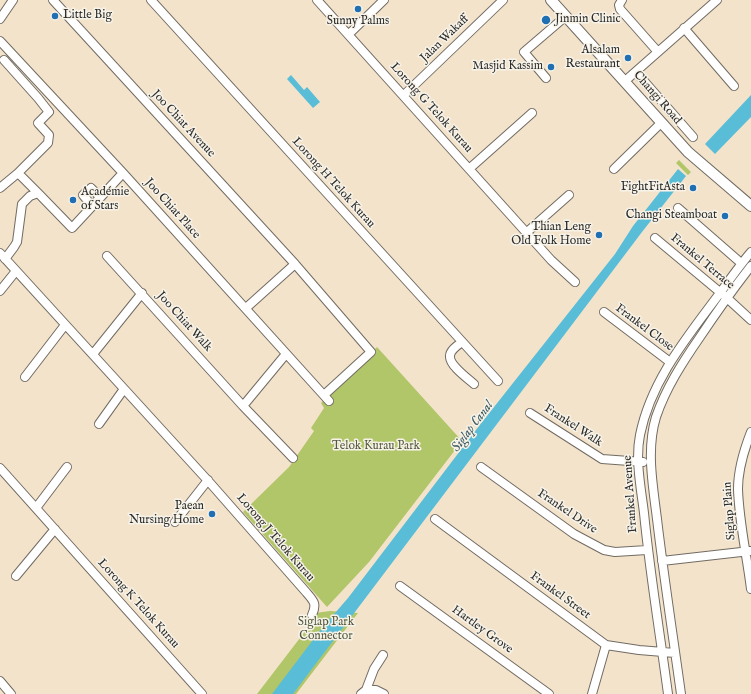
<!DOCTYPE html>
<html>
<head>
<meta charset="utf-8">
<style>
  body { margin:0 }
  canvas { display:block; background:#f4e3cb }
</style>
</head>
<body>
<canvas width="751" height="694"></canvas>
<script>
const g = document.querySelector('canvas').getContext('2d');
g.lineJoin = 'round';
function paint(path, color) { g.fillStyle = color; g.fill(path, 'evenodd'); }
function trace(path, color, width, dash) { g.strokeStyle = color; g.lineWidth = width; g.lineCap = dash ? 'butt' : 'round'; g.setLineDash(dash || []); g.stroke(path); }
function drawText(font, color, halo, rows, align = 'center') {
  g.font = font + ' "IM FELL English",serif'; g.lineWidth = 3; g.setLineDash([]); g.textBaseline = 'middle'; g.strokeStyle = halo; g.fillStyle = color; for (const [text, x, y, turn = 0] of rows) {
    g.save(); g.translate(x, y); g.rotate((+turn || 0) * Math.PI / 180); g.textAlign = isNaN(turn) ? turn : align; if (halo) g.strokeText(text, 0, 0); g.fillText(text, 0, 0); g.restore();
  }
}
paint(new Path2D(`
  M 679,160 L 691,172 L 688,175 L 676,163 Z
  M 377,347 L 462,441 L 369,562 L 327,607 L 243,512 L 289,467 L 314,431 L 311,428 L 324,408 L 321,403 Z
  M 330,611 L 358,613 L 296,694 L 257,694 L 313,621 L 311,618 L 315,613 Z`), '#b1c569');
paint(new Path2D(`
  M 291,75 L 304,90 L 307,87 L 320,102 L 313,108 L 287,79 Z
  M 751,95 L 751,117 L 715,154 L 705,144 Z
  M 678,169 L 686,176 L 642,232 L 293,694 L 272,694 L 322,628 L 348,598 L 479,426 L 615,254 L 633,226 Z`), '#5abdd8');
const minor = new Path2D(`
  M 53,0 L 295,264 L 371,352 L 324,395
  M 151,0 L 498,381
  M 317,0 L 551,260 L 575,282
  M 622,0 L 619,5 L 620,9 L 658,52
  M 0,19 L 13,0
  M 684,28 L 734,86
  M 349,34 L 384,0
  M 0,41 L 123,173 L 329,401
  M 636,72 L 693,137
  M 546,78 L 524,52 L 566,16
  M 625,81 L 717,0
  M 404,95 L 503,0
  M 469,169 L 532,113
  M 614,169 L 661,123
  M 18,173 L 38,193
  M 0,188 L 18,173 L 48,143 L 49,135 L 38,123 L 49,112 L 38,98 L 4,60
  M 92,206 L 83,195 L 91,188 L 100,197
  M 678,208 L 741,263
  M 526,233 L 569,195
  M 655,238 L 727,298 L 751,320
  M 0,253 L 211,484 L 306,592 C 314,601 317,604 312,615
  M 107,256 L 243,406 L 293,458
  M 5,259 L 14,247 L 17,242 L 22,204 L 30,196 L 38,193 L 72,228 L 123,173
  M 0,291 L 16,271
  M 246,308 L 295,264
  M 604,312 L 670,362
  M 462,342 C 458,345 450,350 450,356 C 449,365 467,378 474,384
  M 93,354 L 142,293
  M 25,377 L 65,325
  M 243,406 L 286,354
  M 530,413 L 602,459 L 643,462
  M 99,424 L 124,389
  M 751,432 C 744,450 738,469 738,489 C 739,522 747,556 751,589
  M 481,467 L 574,534 L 604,550 L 615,552 L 647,550
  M 0,468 L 202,694
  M 36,508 L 67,467
  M 435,519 L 606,645 L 639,650 L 675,653
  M 175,522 L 208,480
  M 662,561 L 750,551
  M 16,576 L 55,529
  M 400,586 L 549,694
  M 0,681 L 11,694
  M 366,690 L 374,669 L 383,655
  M 361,694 L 366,690 L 376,690 L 384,694
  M 592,694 L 606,645
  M 668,694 C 660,634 650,574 644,513 C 641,488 635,460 640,435 C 651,380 688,336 720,293 C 730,279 740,265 751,252
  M 681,694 C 673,636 664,578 657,519 C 653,486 646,450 656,417 C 666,388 682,363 700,337 C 716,313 733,289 751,266`);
const major = new Path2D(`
  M 551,0 L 688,152 L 751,206`);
trace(minor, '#716b63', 10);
trace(major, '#716b63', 12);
trace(minor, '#fff', 8);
trace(major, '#fff', 10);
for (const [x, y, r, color] of [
  [358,9,4,"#1f6fb2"],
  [55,16,4,"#1f6fb2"],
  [546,20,5,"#1f6fb2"],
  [628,58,4,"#1f6fb2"],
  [551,67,4,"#1f6fb2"],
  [693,188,4,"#1f6fb2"],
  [73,200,4,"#1f6fb2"],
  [725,216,4,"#1f6fb2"],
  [599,235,4,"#1f6fb2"],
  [212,514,4,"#1f6fb2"]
]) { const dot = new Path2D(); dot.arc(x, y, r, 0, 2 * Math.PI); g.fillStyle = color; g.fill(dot); trace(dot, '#f7f3e8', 1.5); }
drawText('12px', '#2b2b2b', '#f7f3e8', [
  ["Little Big",63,16,"left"],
  ["Jinmin Clinic",555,20,"left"],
  ["Sunny Palms",358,22,"center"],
  ["Alsalam",620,51],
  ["Restaurant",620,65],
  ["Masjid Kassim",543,67],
  ["FightFitAsta",685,188],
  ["Académie",81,193,"left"],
  ["of Stars",81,207,"left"],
  ["Changi Steamboat",717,216],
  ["Thian Leng",591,228],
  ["Old Folk Home",591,242],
  ["Paean",204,507],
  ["Nursing Home",204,521]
], 'right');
drawText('12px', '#2b2b2b', '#f7f3e8', [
  ["Jalan Wakaff",445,39,-44],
  ["Changi Road",657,98,49],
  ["Lorong G Telok Kurau",431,108,48],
  ["Joo Chiat Avenue",183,124,47],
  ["Lorong H Telok Kurau",333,183,48],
  ["Joo Chiat Place",172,209,48],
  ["Frankel Terrace",702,262,40],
  ["Joo Chiat Walk",184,322,48],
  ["Frankel Close",644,328,37],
  ["Frankel Walk",573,426,33],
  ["Frankel Avenue",631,494,-94],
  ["Siglap Plain",730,511,-94],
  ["Frankel Drive",567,512,34],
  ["Lorong J Telok Kurau",275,538,49],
  ["Frankel Street",560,596,36],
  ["Lorong K Telok Kurau",138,604,48],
  ["Hartley Grove",482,630,36]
]);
drawText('12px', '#53593e', '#f7f3e8', [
  ["Telok Kurau Park",376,447],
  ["Siglap Park",326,623],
  ["Connector",326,637]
]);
drawText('italic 13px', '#39575f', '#f7f3e8', [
  ["Siglap Canal",473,427,-53]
]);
</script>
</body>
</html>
